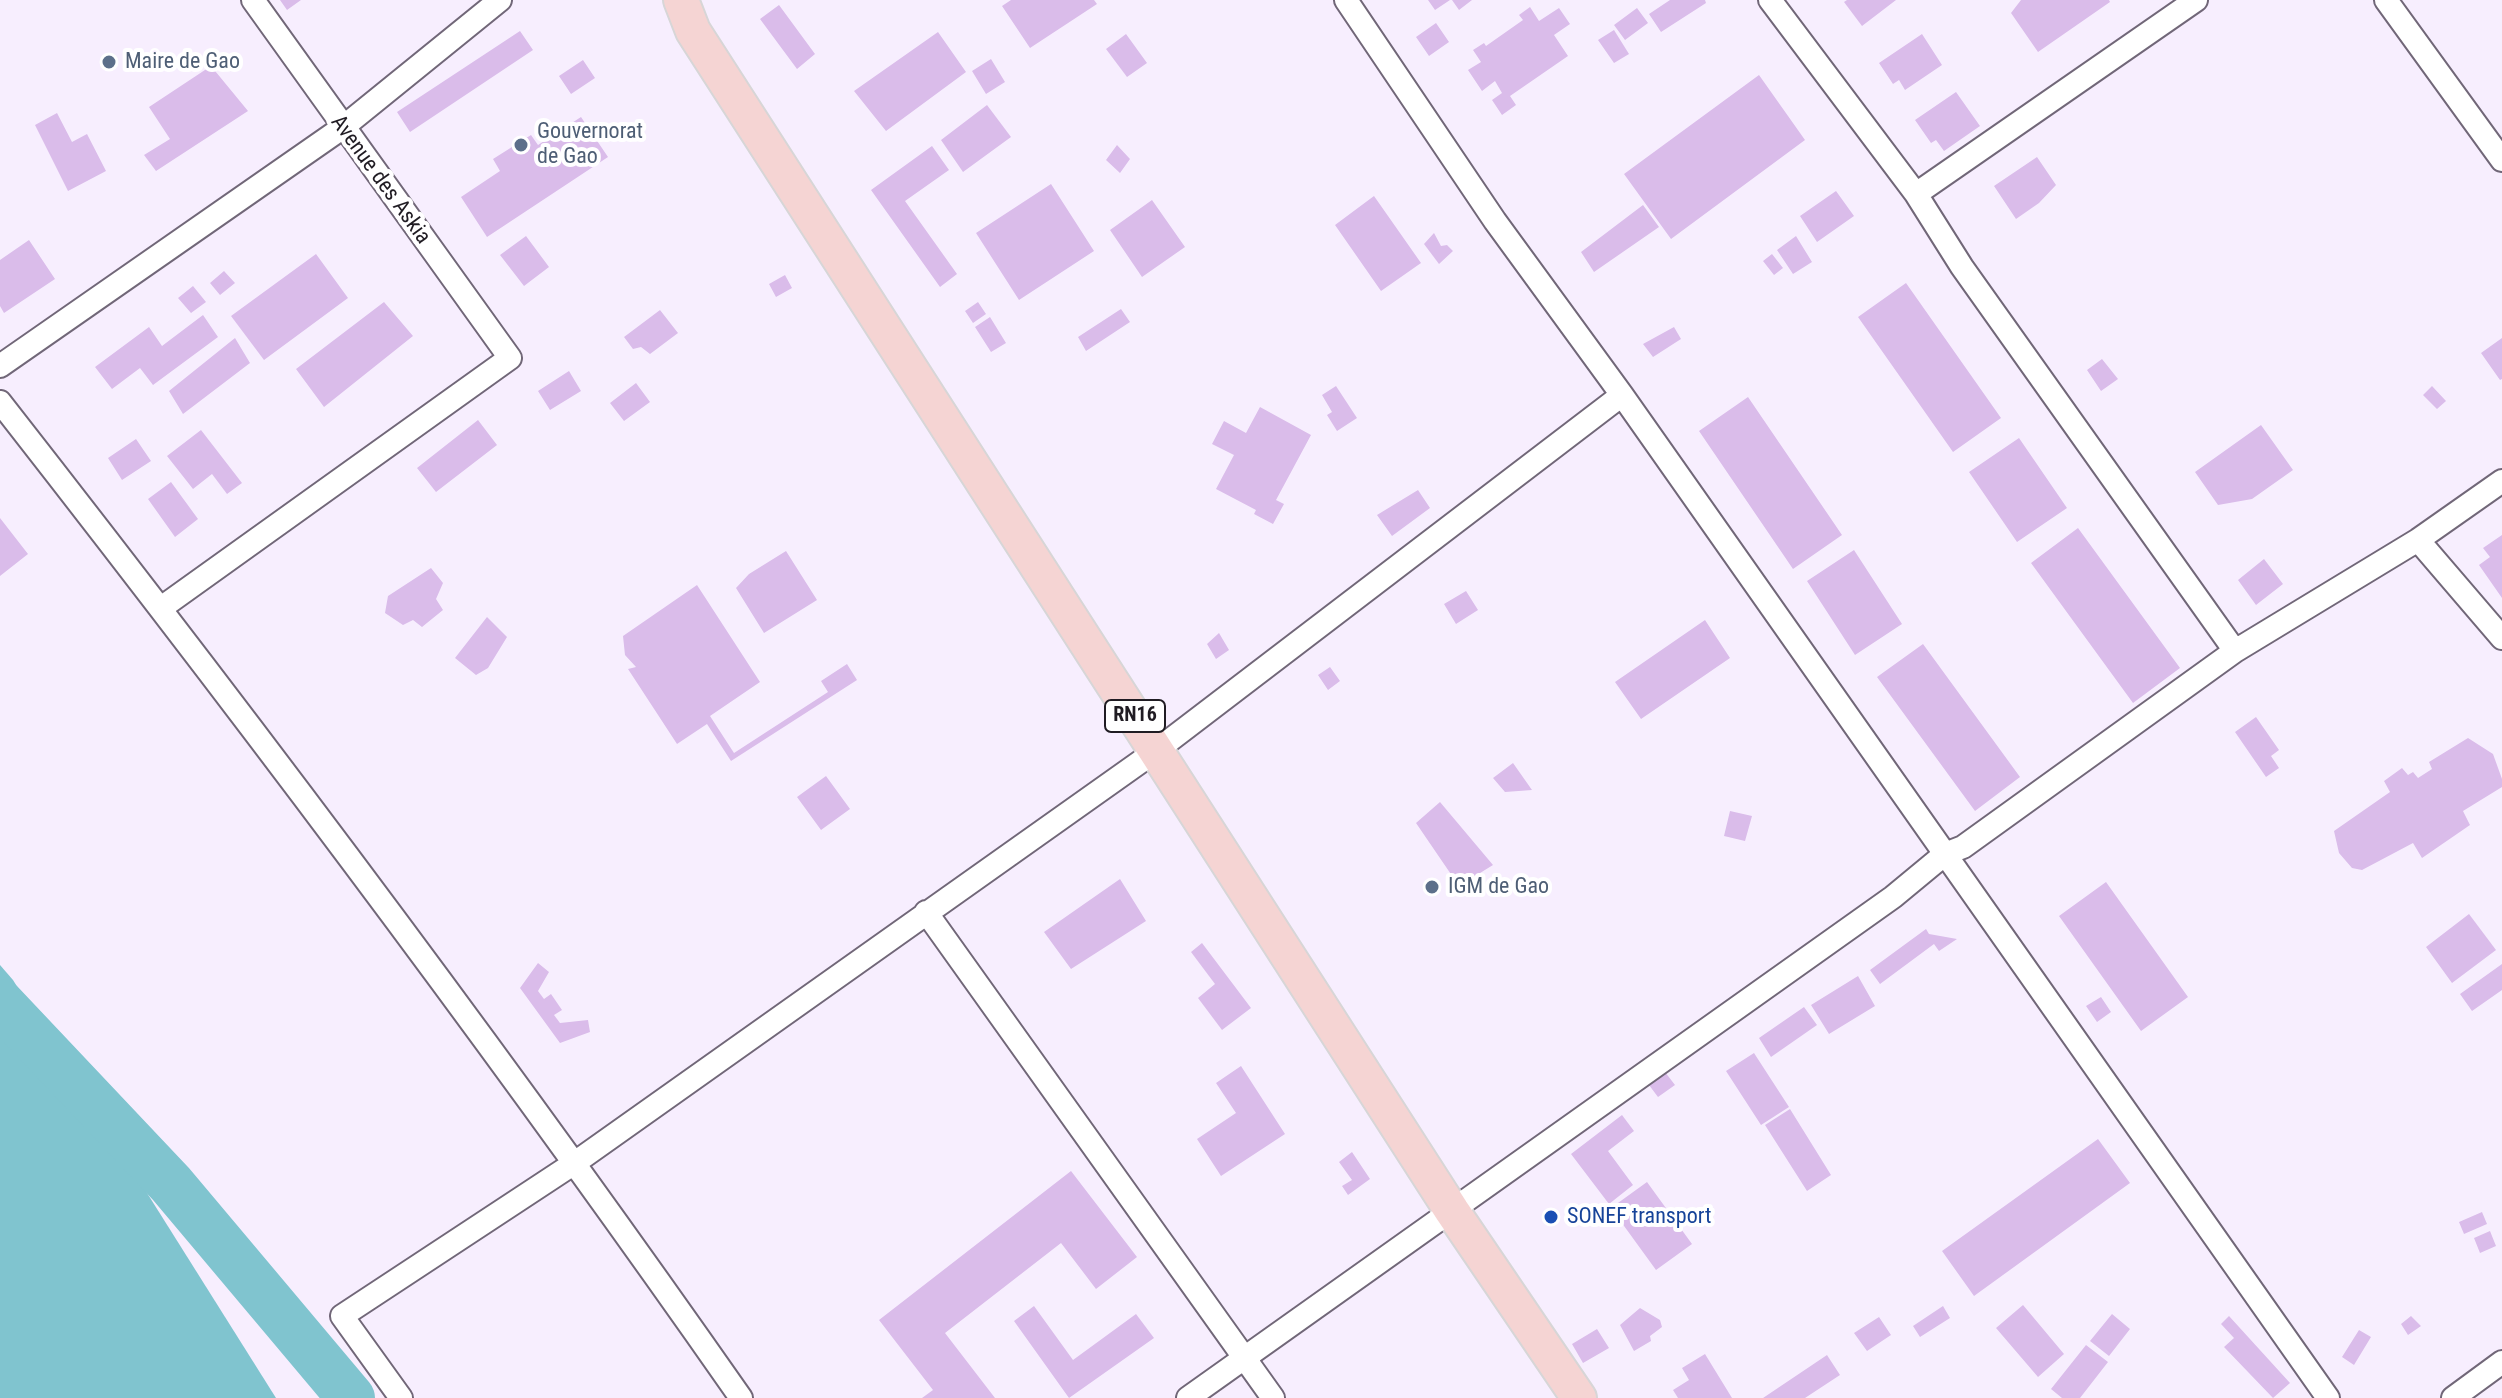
<!DOCTYPE html>
<html>
<head>
<meta charset="utf-8">
<style>
  body { margin:0 }
  canvas { display:block; background:#f7eefe }
</style>
</head>
<body>
<canvas width="2502" height="1398"></canvas>
<script>
const g = document.querySelector('canvas').getContext('2d');
g.lineJoin = 'round';
function paint(path, color) { g.fillStyle = color; g.fill(path, 'evenodd'); }
function trace(path, color, width, dash) { g.strokeStyle = color; g.lineWidth = width; g.lineCap = dash ? 'butt' : 'round'; g.setLineDash(dash || []); g.stroke(path); }
function drawText(font, color, halo, rows, align = 'center') {
  g.font = font + ' "Roboto Condensed",sans-serif'; g.lineWidth = 8; g.setLineDash([]); g.textBaseline = 'middle'; g.strokeStyle = halo; g.fillStyle = color; for (const [text, x, y, turn = 0] of rows) {
    g.save(); g.translate(x, y); g.rotate((+turn || 0) * Math.PI / 180); g.textAlign = isNaN(turn) ? turn : align; if (halo) g.strokeText(text, 0, 0); g.fillText(text, 0, 0); g.restore();
  }
}
paint(new Path2D(`
  M 0,965 L 13,980 L 276,1398 L 0,1398 Z`), '#80c4cf');
trace(new Path2D(`
  M 0,1003 L 171,1184 L 351,1398`), '#80c4cf', 48);
paint(new Path2D(`
  M 280,0 L 301,0 L 287,10 Z
  M 1011,0 L 1094,0 L 1097,4 L 1030,48 L 1002,6 Z
  M 1428,0 L 1450,0 L 1435,10 Z
  M 1452,0 L 1472,0 L 1459,10 Z
  M 1670,0 L 1705,0 L 1706,3 L 1661,32 L 1649,14 Z
  M 1847,0 L 1896,0 L 1862,26 L 1844,2 Z
  M 2021,0 L 2109,0 L 2110,2 L 2038,52 L 2011,13 Z
  M 779,5 L 815,54 L 797,69 L 760,19 Z
  M 1530,7 L 1539,21 L 1559,8 L 1570,24 L 1554,35 L 1568,56 L 1510,96 L 1516,105 L 1502,115 L 1492,100 L 1502,93 L 1495,81 L 1482,91 L 1468,70 L 1481,62 L 1473,50 L 1484,43 L 1486,46 L 1523,20 L 1519,15 Z
  M 1637,8 L 1648,23 L 1625,40 L 1614,25 Z
  M 1436,23 L 1449,42 L 1429,56 L 1416,37 Z
  M 1614,30 L 1629,54 L 1614,63 L 1598,40 Z
  M 520,31 L 533,50 L 410,132 L 397,112 Z
  M 938,32 L 966,72 L 886,131 L 854,91 Z
  M 1126,34 L 1147,63 L 1127,77 L 1106,49 Z
  M 1922,34 L 1942,65 L 1905,90 L 1899,80 L 1893,84 L 1879,63 Z
  M 991,59 L 1005,82 L 986,94 L 972,71 Z
  M 583,60 L 595,78 L 571,94 L 559,76 Z
  M 211,66 L 248,111 L 156,171 L 144,155 L 170,139 L 149,107 Z
  M 1759,75 L 1805,140 L 1671,239 L 1624,174 Z
  M 1956,92 L 1980,126 L 1944,151 L 1936,140 L 1931,143 L 1915,120 Z
  M 987,105 L 1011,137 L 963,172 L 941,140 Z
  M 57,113 L 72,142 L 87,134 L 106,171 L 68,191 L 35,125 Z
  M 581,117 L 608,157 L 487,237 L 461,197 L 500,171 L 493,159 L 531,135 L 538,145 Z
  M 1117,145 L 1130,159 L 1120,173 L 1106,160 Z
  M 932,146 L 949,170 L 905,201 L 957,274 L 940,287 L 871,190 Z
  M 2037,157 L 2056,185 L 2039,203 L 2016,219 L 1994,186 Z
  M 1051,184 L 1094,251 L 1019,300 L 976,233 Z
  M 1836,191 L 1854,216 L 1817,242 L 1800,216 Z
  M 1374,196 L 1421,263 L 1381,291 L 1335,225 Z
  M 1152,200 L 1185,247 L 1142,277 L 1110,230 Z
  M 1643,205 L 1659,227 L 1594,272 L 1581,252 Z
  M 1434,233 L 1441,246 L 1447,245 L 1453,251 L 1439,264 L 1424,244 Z
  M 526,236 L 549,267 L 524,286 L 500,255 Z
  M 1796,236 L 1812,262 L 1793,274 L 1777,250 Z
  M 29,240 L 55,279 L 4,313 L 0,306 L 0,260 Z
  M 316,254 L 348,298 L 264,360 L 231,316 Z
  M 1772,254 L 1783,268 L 1774,275 L 1763,261 Z
  M 224,271 L 235,283 L 220,295 L 210,283 Z
  M 785,275 L 792,288 L 776,297 L 769,284 Z
  M 1906,283 L 2001,418 L 1953,452 L 1858,317 Z
  M 193,286 L 206,302 L 191,313 L 178,298 Z
  M 384,302 L 413,336 L 324,407 L 296,369 Z
  M 978,302 L 986,314 L 973,323 L 965,311 Z
  M 1121,309 L 1130,322 L 1086,351 L 1078,337 Z
  M 660,310 L 678,333 L 650,354 L 641,347 L 633,349 L 624,337 Z
  M 203,315 L 218,337 L 153,385 L 140,368 L 112,389 L 95,367 L 149,327 L 162,346 Z
  M 990,317 L 1006,343 L 991,352 L 975,327 Z
  M 1674,327 L 1681,339 L 1653,357 L 1643,344 Z
  M 235,338 L 250,363 L 183,414 L 169,391 Z
  M 2502,338 L 2502,379 L 2500,380 L 2481,353 Z
  M 2102,359 L 2118,379 L 2101,391 L 2087,370 Z
  M 569,371 L 581,391 L 550,410 L 538,391 Z
  M 636,383 L 650,402 L 624,421 L 610,403 Z
  M 1336,386 L 1357,418 L 1337,431 L 1327,415 L 1332,412 L 1322,395 Z
  M 2432,386 L 2446,401 L 2437,409 L 2423,395 Z
  M 1748,397 L 1842,535 L 1793,569 L 1699,431 Z
  M 1260,407 L 1311,435 L 1276,500 L 1284,504 L 1273,524 L 1254,514 L 1256,510 L 1216,489 L 1234,455 L 1212,444 L 1224,421 L 1246,433 Z
  M 478,420 L 497,445 L 436,492 L 417,468 Z
  M 2261,425 L 2293,470 L 2252,499 L 2218,505 L 2195,472 Z
  M 201,430 L 242,483 L 227,494 L 212,474 L 193,489 L 167,456 Z
  M 2019,438 L 2067,508 L 2017,542 L 1969,472 Z
  M 136,439 L 151,461 L 122,480 L 108,458 Z
  M 171,482 L 198,519 L 175,537 L 148,499 Z
  M 1418,490 L 1430,508 L 1392,536 L 1377,515 Z
  M 0,518 L 28,554 L 0,576 Z
  M 2078,528 L 2180,668 L 2133,703 L 2031,563 Z
  M 2502,535 L 2502,598 L 2479,565 L 2490,557 L 2483,548 Z
  M 1854,550 L 1902,624 L 1855,655 L 1807,581 Z
  M 786,551 L 817,600 L 764,633 L 736,588 L 749,574 Z
  M 2264,559 L 2283,584 L 2256,605 L 2238,580 Z
  M 431,568 L 443,583 L 436,599 L 443,610 L 422,627 L 413,620 L 403,625 L 385,613 L 388,596 Z
  M 697,585 L 760,682 L 710,716 L 734,753 L 828,692 L 821,681 L 847,664 L 857,680 L 731,761 L 707,724 L 677,744 L 628,669 L 636,667 L 625,655 L 623,636 Z
  M 1466,591 L 1478,610 L 1456,624 L 1444,604 Z
  M 487,617 L 507,637 L 488,668 L 476,675 L 455,658 Z
  M 1705,620 L 1730,658 L 1641,719 L 1615,682 Z
  M 1219,633 L 1229,650 L 1216,659 L 1207,644 Z
  M 1923,644 L 2020,777 L 1975,811 L 1877,677 Z
  M 1330,667 L 1340,681 L 1328,690 L 1318,675 Z
  M 2256,717 L 2279,750 L 2271,756 L 2279,768 L 2266,777 L 2235,732 Z
  M 2468,738 L 2493,754 L 2502,779 L 2502,787 L 2463,811 L 2470,825 L 2422,858 L 2413,843 L 2362,870 L 2352,868 L 2339,853 L 2334,831 L 2390,792 L 2384,781 L 2402,768 L 2408,775 L 2413,772 L 2418,778 L 2432,769 L 2429,762 Z
  M 1513,763 L 1532,790 L 1505,792 L 1493,778 Z
  M 826,776 L 850,809 L 821,830 L 797,797 Z
  M 1440,802 L 1493,865 L 1459,886 L 1416,823 Z
  M 1730,811 L 1752,816 L 1745,841 L 1724,836 Z
  M 1120,879 L 1146,921 L 1071,969 L 1044,932 Z
  M 2106,882 L 2188,997 L 2141,1031 L 2059,916 Z
  M 2469,914 L 2496,950 L 2452,983 L 2426,947 Z
  M 1926,929 L 1929,934 L 1957,939 L 1939,951 L 1934,944 L 1880,984 L 1870,970 Z
  M 1202,943 L 1251,1008 L 1222,1030 L 1198,998 L 1215,984 L 1191,952 Z
  M 538,963 L 549,972 L 538,991 L 544,999 L 551,994 L 562,1010 L 554,1015 L 560,1023 L 588,1020 L 590,1032 L 560,1043 L 520,988 Z
  M 2502,964 L 2502,990 L 2472,1011 L 2460,994 Z
  M 1858,976 L 1875,1006 L 1829,1034 L 1811,1005 Z
  M 2101,997 L 2111,1012 L 2097,1022 L 2086,1006 Z
  M 1804,1007 L 1817,1025 L 1771,1057 L 1759,1038 Z
  M 1754,1053 L 1789,1107 L 1761,1125 L 1726,1071 Z
  M 1241,1066 L 1285,1134 L 1221,1176 L 1197,1139 L 1236,1113 L 1216,1083 Z
  M 1665,1072 L 1675,1085 L 1658,1097 L 1649,1085 Z
  M 1790,1109 L 1831,1175 L 1807,1191 L 1765,1125 Z
  M 1622,1115 L 1634,1131 L 1608,1151 L 1633,1185 L 1609,1204 L 1571,1154 Z
  M 2098,1139 L 2130,1183 L 1974,1296 L 1942,1251 Z
  M 1352,1152 L 1370,1179 L 1348,1195 L 1342,1186 L 1352,1180 L 1339,1162 Z
  M 1071,1171 L 1137,1257 L 1096,1289 L 1061,1243 L 945,1333 L 995,1398 L 922,1398 L 933,1390 L 879,1320 Z
  M 1647,1182 L 1692,1244 L 1656,1270 L 1611,1208 Z
  M 2482,1212 L 2487,1224 L 2464,1234 L 2459,1222 Z
  M 2490,1231 L 2496,1246 L 2480,1253 L 2474,1238 Z
  M 2023,1305 L 2064,1354 L 2038,1377 L 1996,1328 Z
  M 1034,1306 L 1073,1360 L 1136,1314 L 1154,1338 L 1069,1398 L 1014,1321 Z
  M 1943,1306 L 1950,1318 L 1920,1337 L 1913,1326 Z
  M 1640,1308 L 1660,1320 L 1662,1327 L 1650,1336 L 1651,1341 L 1634,1351 L 1620,1325 Z
  M 2112,1314 L 2130,1329 L 2109,1356 L 2090,1341 Z
  M 2229,1316 L 2290,1383 L 2273,1398 L 2224,1347 L 2234,1338 L 2221,1324 Z
  M 2411,1316 L 2421,1326 L 2408,1335 L 2401,1324 Z
  M 1879,1317 L 1891,1335 L 1867,1351 L 1854,1333 Z
  M 1597,1329 L 1609,1348 L 1583,1363 L 1572,1344 Z
  M 2359,1330 L 2371,1337 L 2354,1365 L 2342,1357 Z
  M 2086,1345 L 2108,1362 L 2080,1398 L 2062,1398 L 2051,1389 Z
  M 1705,1354 L 1732,1398 L 1678,1398 L 1673,1390 L 1689,1380 L 1682,1368 Z
  M 1827,1355 L 1840,1375 L 1805,1398 L 1763,1398 Z`), '#dabcea');
const street = new Path2D(`
  M 1346,0 L 1495,221 L 1622,395 L 2328,1398
  M 1770,0 L 1916,194 L 1962,267 L 2235,651
  M 2386,0 L 2502,160
  M 1916,194 L 2196,0
  M 0,366 L 342,128 L 500,0
  M 0,402 C 255,728 504,1059 741,1398
  M 2418,540 L 2502,638
  M 161,608 L 510,358 L 253,0
  M 926,912 L 1273,1398
  M 401,1398 L 342,1316 L 576,1162 L 1157,750 L 1622,395
  M 1188,1398 L 1893,897 L 1945,854 L 1963,847 L 2235,651 L 2418,540 L 2502,481
  M 2453,1398 L 2502,1362`);
const primary = new Path2D(`
  M 681,0 L 693,31 L 1452,1211 L 1579,1398`);
trace(street, '#716778', 26);
trace(primary, '#d7d6d7', 38);
trace(street, '#fff', 22);
trace(primary, '#f5d4d3', 34);
for (const [x, y, r, color] of [
  [109,62,8,"#5c6f8a"],
  [521,145,8,"#5c6f8a"],
  [1432,887,8,"#5c6f8a"],
  [1551,1217,8,"#1a4fb4"]
]) { const dot = new Path2D(); dot.arc(x, y, r, 0, 2 * Math.PI); g.fillStyle = color; g.fill(dot); trace(dot, '#fff', 3); }
for (const [x, y, w] of [
  [1135,716,60]
]) { const box = new Path2D(); box.roundRect(x - w / 2, y - 16, w, 32, 6); g.fillStyle = '#fff'; g.fill(box); trace(box, '#201c23', 2); }
drawText('bold 20px', '#201c23', null, [
  ["RN16",1135,716]
]);
drawText('22px', '#4e5e75', '#fff', [
  ["Maire de Gao",125,62],
  ["Gouvernorat",537,132],
  ["de Gao",537,157],
  ["IGM de Gao",1448,887]
], 'left');
drawText('22px', '#201c23', '#fff', [
  ["Avenue des Askia",380,180,54]
]);
drawText('22px', '#164399', '#fff', [
  ["SONEF transport",1567,1217]
], 'left');
</script>
</body>
</html>
